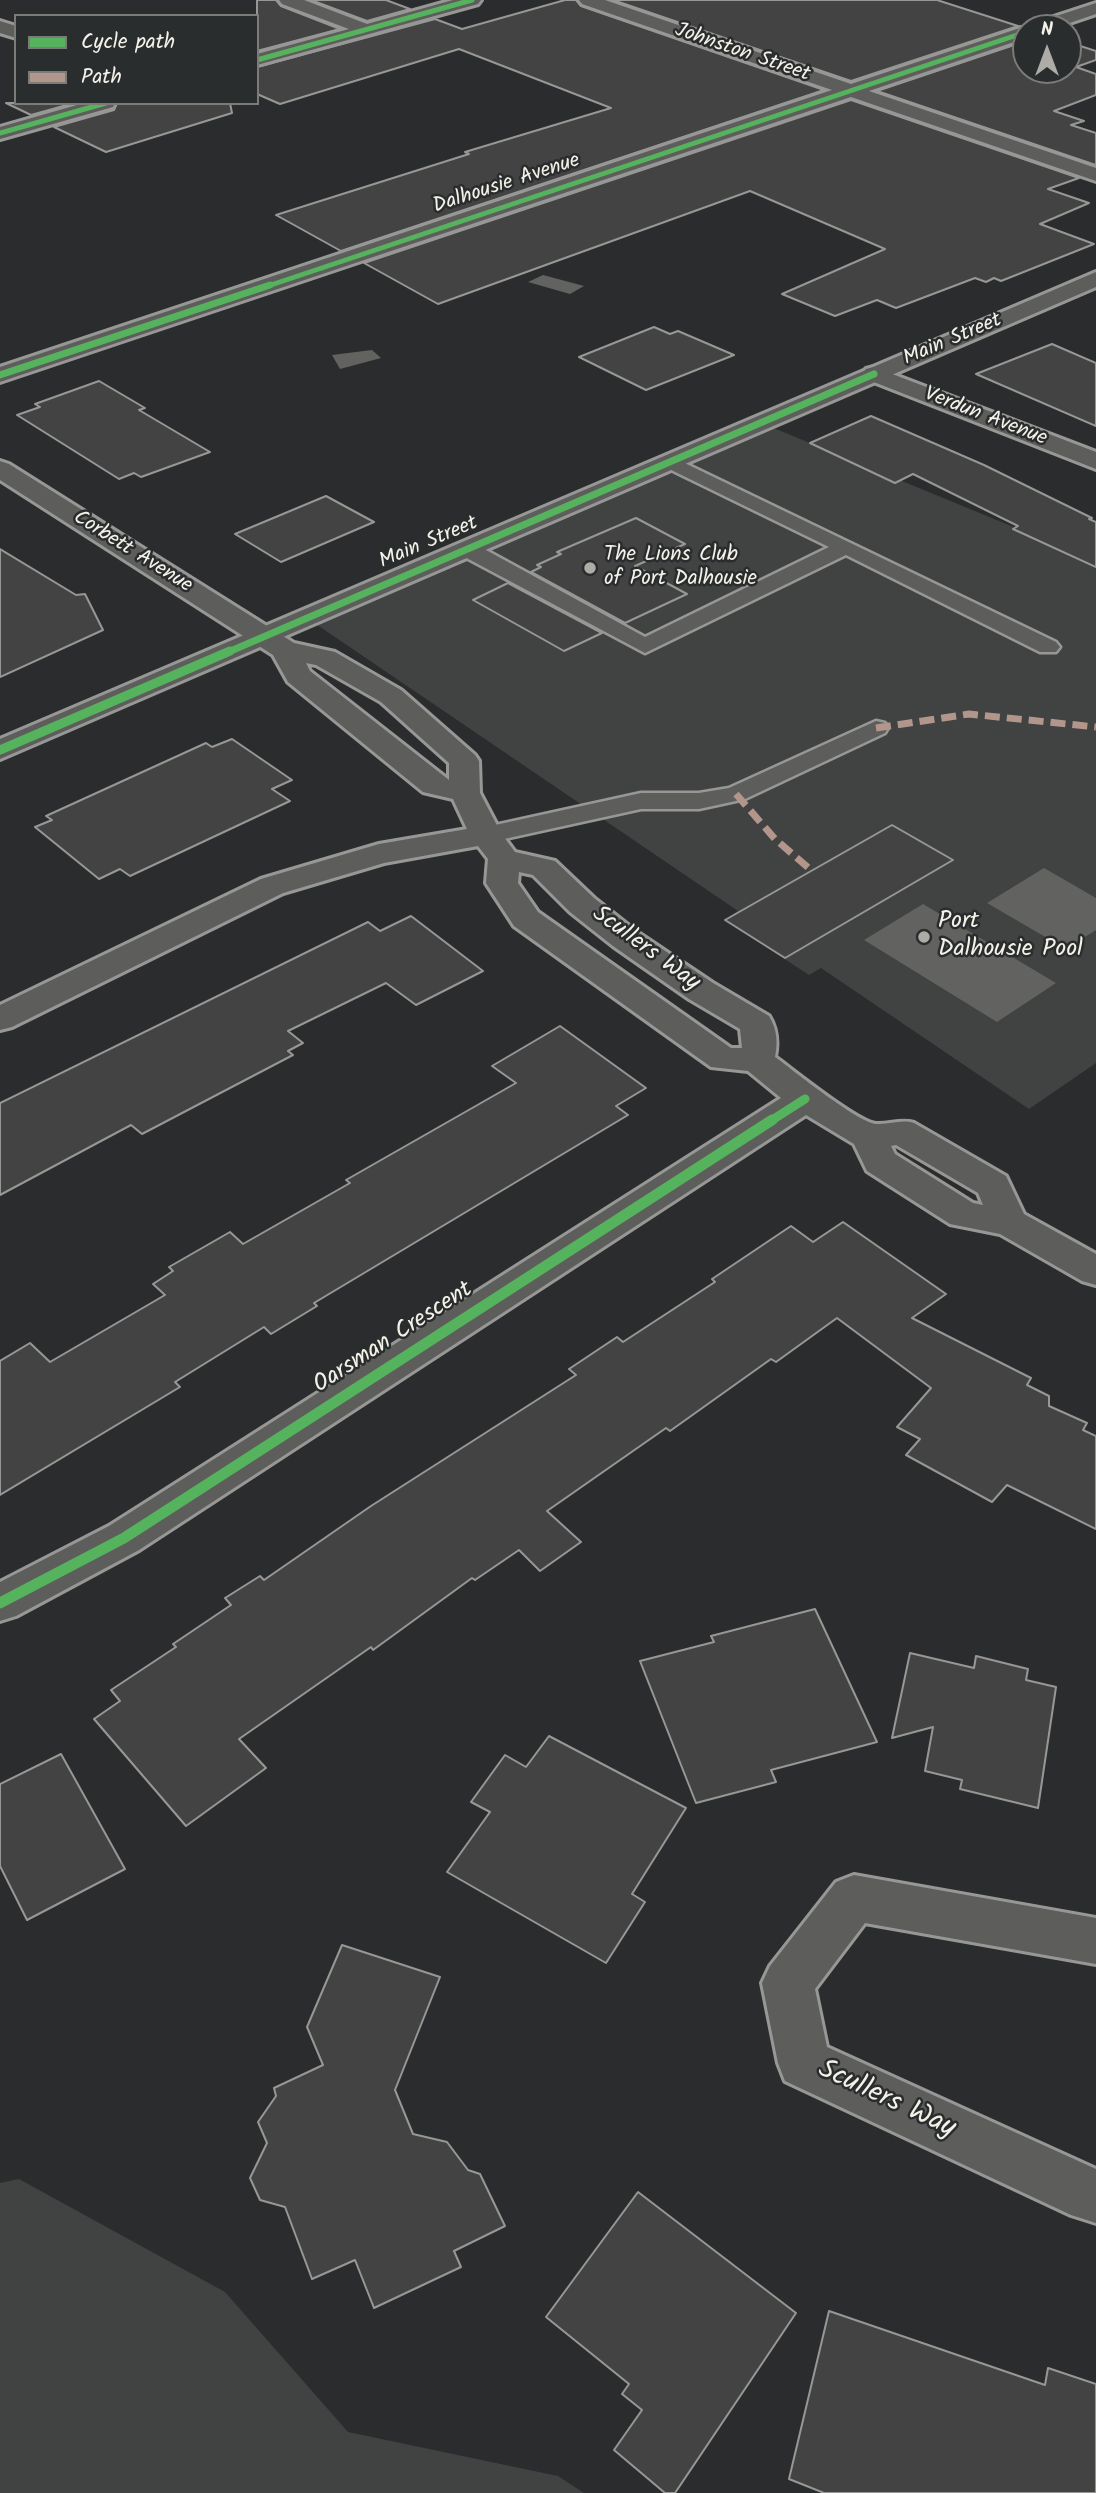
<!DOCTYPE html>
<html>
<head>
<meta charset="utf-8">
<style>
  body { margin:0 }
  #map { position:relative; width:1096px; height:2493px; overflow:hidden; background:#2b2c2d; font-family:Kalam,sans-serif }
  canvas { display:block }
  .legend { position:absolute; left:14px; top:14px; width:245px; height:91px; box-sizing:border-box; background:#2a2d2e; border:2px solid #7b7b78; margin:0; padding:9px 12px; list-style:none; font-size:21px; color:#f4f1e8 }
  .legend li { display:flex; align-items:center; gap:14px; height:35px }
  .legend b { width:35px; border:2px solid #7b7b78 }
  .north { position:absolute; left:1012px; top:14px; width:70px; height:70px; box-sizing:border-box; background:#2a2d2e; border:2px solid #7b7b78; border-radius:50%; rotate:0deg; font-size:19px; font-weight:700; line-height:28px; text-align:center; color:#f4f1e8 }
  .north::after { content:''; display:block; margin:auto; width:24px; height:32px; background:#aeaca7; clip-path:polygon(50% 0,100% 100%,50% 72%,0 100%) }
</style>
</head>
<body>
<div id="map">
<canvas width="1096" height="2493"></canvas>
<ul class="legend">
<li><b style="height:9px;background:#56b35d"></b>Cycle path</li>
<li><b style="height:9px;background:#b2968c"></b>Path</li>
</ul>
<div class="north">N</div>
</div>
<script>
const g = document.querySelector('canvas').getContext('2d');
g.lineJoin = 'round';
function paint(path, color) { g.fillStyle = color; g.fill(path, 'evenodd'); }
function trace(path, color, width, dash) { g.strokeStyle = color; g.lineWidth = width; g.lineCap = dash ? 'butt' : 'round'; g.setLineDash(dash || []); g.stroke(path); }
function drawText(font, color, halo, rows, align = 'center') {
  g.font = font + ' Kalam,sans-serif'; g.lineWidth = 5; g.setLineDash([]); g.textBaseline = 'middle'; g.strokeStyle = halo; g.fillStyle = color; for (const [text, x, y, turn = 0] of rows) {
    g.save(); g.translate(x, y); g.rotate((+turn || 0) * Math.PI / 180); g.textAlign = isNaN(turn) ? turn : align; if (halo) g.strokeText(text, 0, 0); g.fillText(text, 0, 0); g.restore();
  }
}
paint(new Path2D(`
  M 759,422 L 1096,561 L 1096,1063 L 1029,1109 L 821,968 L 809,975 L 725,920 L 738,911 L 307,618 Z
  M 19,2179 L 225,2292 L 348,2432 L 558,2476 L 584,2493 L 0,2493 L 0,2183 Z`), '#414242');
paint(new Path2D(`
  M 543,275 L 584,286 L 570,294 L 528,282 Z
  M 372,350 L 381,358 L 340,369 L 332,355 Z
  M 1044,868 L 1096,898 L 1096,930 L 1066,949 L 987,903 Z
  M 923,904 L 1056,983 L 997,1022 L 864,940 Z`), '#626361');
const building = new Path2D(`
  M 257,0 L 276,0 L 281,6 L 340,29 L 257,51 Z
  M 311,0 L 386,0 L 410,9 L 367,21 Z
  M 565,0 L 576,0 L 581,6 L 824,90 L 341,251 L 276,215 L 469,154 L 465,152 L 611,108 L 459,49 L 280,104 L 257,94 L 257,67 L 435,19 L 462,29 Z
  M 613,0 L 937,0 L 1018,26 L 851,81 Z
  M 1026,41 L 1026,70 L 1068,70 L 1068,42 L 1096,51 L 1096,60 L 1076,67 L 1096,74 L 1096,95 L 1054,111 L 1084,121 L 1071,125 L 1096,133 L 1096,165 L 877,91 Z
  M 851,100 L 1079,178 L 1048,189 L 1089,203 L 1040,224 L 1094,244 L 1001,281 L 994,278 L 986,282 L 975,278 L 896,308 L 877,300 L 835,316 L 782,294 L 885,249 L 750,191 L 438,304 L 364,263 Z
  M 6,103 L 74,103 L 31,115 Z
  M 117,103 L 230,103 L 232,113 L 106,152 L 54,127 L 114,110 Z
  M 654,327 L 670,334 L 678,331 L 734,355 L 646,390 L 579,357 Z
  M 1052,344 L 1096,363 L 1096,426 L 976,374 Z
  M 99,381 L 145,408 L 139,410 L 210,452 L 141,477 L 134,473 L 119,479 L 17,415 L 40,407 L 35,404 Z
  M 871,416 L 984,465 L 1092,518 L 1089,519 L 1096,522 L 1096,567 L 1013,529 L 1018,526 L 913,474 L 895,483 L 810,443 Z
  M 326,496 L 374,522 L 281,562 L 235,534 Z
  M 636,518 L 685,544 L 635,566 L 687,594 L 625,623 L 531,572 L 541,567 L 537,565 L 561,554 L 557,552 Z
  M 0,549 L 76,595 L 85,594 L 103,630 L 0,677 Z
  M 508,583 L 602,633 L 564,651 L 473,600 Z
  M 232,739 L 292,780 L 272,789 L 290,801 L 130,876 L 120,869 L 99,879 L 35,827 L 52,820 L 46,816 L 206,743 L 212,747 Z
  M 892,825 L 953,860 L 785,958 L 725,920 Z
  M 411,916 L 483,971 L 416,1005 L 386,983 L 288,1031 L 303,1043 L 288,1051 L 293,1055 L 142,1134 L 131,1125 L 0,1195 L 0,1103 L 368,922 L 380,931 Z
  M 560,1026 L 646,1088 L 616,1106 L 628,1115 L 314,1303 L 317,1306 L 271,1334 L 264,1327 L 175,1382 L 180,1387 L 0,1495 L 0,1361 L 30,1343 L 50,1362 L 165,1295 L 153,1284 L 173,1271 L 169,1267 L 230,1232 L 243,1244 L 350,1183 L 346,1180 L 516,1083 L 492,1066 Z
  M 843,1222 L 946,1294 L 912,1318 L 1031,1378 L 1027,1385 L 1049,1396 L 1049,1406 L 1087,1423 L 1083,1430 L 1096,1436 L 1096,1529 L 1007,1485 L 992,1502 L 906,1455 L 920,1439 L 897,1427 L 931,1388 L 837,1318 L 776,1362 L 771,1359 L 670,1431 L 666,1428 L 547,1511 L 581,1542 L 540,1571 L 519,1550 L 475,1580 L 472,1578 L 373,1650 L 371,1647 L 239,1739 L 266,1768 L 186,1826 L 94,1719 L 120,1701 L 111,1690 L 176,1647 L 173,1644 L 231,1605 L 225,1598 L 260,1576 L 264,1580 L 371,1506 L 576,1375 L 569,1369 L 617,1337 L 623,1342 L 715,1282 L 712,1279 L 791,1226 L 813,1242 Z
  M 815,1609 L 877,1742 L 771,1770 L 776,1782 L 696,1803 L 640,1661 L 714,1642 L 711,1636 Z
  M 910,1653 L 974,1668 L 976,1656 L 1028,1669 L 1026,1680 L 1056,1687 L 1038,1808 L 960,1789 L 962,1780 L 925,1771 L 933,1727 L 892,1738 Z
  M 549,1736 L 686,1808 L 632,1894 L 645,1902 L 606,1963 L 447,1872 L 490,1812 L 471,1802 L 505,1755 L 526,1767 Z
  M 61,1754 L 125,1869 L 27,1920 L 0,1866 L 0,1784 Z
  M 342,1945 L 440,1977 L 395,2090 L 413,2134 L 447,2142 L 468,2170 L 480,2174 L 505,2226 L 454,2251 L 461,2267 L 374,2308 L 355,2260 L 312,2279 L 285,2207 L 260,2200 L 250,2178 L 267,2143 L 258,2122 L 276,2096 L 274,2088 L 323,2065 L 307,2027 Z
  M 638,2192 L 796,2313 L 675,2493 L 665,2493 L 614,2450 L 642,2410 L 622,2394 L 629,2384 L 546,2317 Z
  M 829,2311 L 1045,2385 L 1048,2368 L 1096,2384 L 1096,2493 L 824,2493 L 789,2479 Z`);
paint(building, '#434344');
trace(building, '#979796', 2);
const lane = new Path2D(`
  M 670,456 L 1056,642 L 1060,647 L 1056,652 L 1040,652 L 846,555 L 645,653 L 459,554 L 456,549 L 459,544 L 475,544 L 645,637 L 829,547 L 663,466 L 660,462 L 663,458 Z
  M 876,721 L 885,723 L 888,728 L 885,733 L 745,799 L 699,809 L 641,809 L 486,843 L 477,840 L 473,835 L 477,830 L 486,827 L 641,793 L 699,793 L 729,788 Z`);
const street = new Path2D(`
  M 279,0 L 304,0 L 367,24 L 453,0 L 481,0 L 478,4 L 257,65 L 257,54 L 349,29 L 282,4 Z
  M 579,0 L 605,0 L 851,84 L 1020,28 L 1029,28 L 1032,24 L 1096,3 L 1096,14 L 1055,28 L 1026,28 L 1026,38 L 869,91 L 1096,168 L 1096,181 L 851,97 L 0,382 L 0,367 L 832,90 L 582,4 Z
  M 0,21 L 16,26 L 16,38 L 0,33 Z
  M 84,103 L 115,103 L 113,107 L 0,139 L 0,127 Z
  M 874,367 L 1096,452 L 1096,469 L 866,379 L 862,374 L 866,369 Z
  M 0,461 L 9,464 L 294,643 L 335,652 L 401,690 L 475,755 L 479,761 L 480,793 L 501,833 L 515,852 L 555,861 L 594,898 L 637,932 L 713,983 L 769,1016 C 777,1029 778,1042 775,1057 C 793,1070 857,1122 876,1124 C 890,1125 900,1119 914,1123 L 1006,1176 L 1024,1214 L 1096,1254 L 1096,1285 L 1082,1281 L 1000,1234 L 950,1224 L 867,1171 L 854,1144 L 806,1115 L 139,1550 L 16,1616 L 0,1621 L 0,1582 L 109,1526 L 781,1098 L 748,1071 L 711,1067 L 514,926 L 486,883 L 488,859 L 478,846 L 384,863 L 283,893 L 12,1027 L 0,1030 L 0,1005 L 261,879 L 379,844 L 467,829 L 453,799 L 423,792 L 288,682 L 273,655 L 0,480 ZM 306,663 L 316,665 L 381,702 L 449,763 L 449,780 L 310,671 ZM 519,872 L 533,875 L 570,912 L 613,946 L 689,999 L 740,1029 L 742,1048 L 731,1048 L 538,912 L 518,883 ZM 896,1145 L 978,1193 L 983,1205 L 973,1203 L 895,1154 L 891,1146 Z
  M 854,1875 L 1096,1918 L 1096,1964 L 865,1923 L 815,1989 L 827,2047 L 1096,2169 L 1096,2223 L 1071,2215 L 785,2081 L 778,2063 L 762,1983 L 770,1966 L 836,1882 Z`);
const secondary = new Path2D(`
  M 1096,272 L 1096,287 L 0,759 L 0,739 Z`);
trace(lane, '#979796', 5);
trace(street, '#979796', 6);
trace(secondary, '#979796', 6);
paint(lane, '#5d5d5c');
paint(street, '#5d5d5c');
paint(secondary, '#5d5d5c');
trace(new Path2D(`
  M 876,728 L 969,714 L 1096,727
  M 736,794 L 775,839 L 811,870`), '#b2968c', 7, [15, 7]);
trace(new Path2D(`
  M 257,60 L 472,0
  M 0,133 L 106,103
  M 265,287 L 1026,32`), '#56b35d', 5);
trace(new Path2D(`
  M 0,375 L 270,285
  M 226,653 L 874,374`), '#56b35d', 7);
trace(new Path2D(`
  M 0,750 L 230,651
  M 769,1122 L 805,1099`), '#56b35d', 9);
trace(new Path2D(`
  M 0,1603 L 124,1538 L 772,1120`), '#56b35d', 11);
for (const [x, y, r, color] of [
  [590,568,7,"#aeaca7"],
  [924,937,7,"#aeaca7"]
]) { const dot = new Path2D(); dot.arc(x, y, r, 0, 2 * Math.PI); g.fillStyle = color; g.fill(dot); trace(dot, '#2a2d2e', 2.5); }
drawText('21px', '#f4f1e8', '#2a2d2e', [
  ["Johnston Street",742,54,19],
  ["Dalhousie Avenue",507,185,-18],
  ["Main Street",953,341,-23],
  ["Verdun Avenue",985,418,21],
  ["Main Street",429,544,-23],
  ["Corbett Avenue",132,553,32]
]);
drawText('21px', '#f4f1e8', '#2a2d2e', [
  ["The Lions Club",604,556],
  ["of Port Dalhousie",604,580]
], 'left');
drawText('24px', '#f4f1e8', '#2a2d2e', [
  ["Port",938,923],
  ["Dalhousie Pool",938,951]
], 'left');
drawText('24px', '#f4f1e8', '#2a2d2e', [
  ["Scullers Way",645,950,36],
  ["Oarsman Crescent",394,1339,-33]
]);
drawText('28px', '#f4f1e8', '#2a2d2e', [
  ["Scullers Way",886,2101,25]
]);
</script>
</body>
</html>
